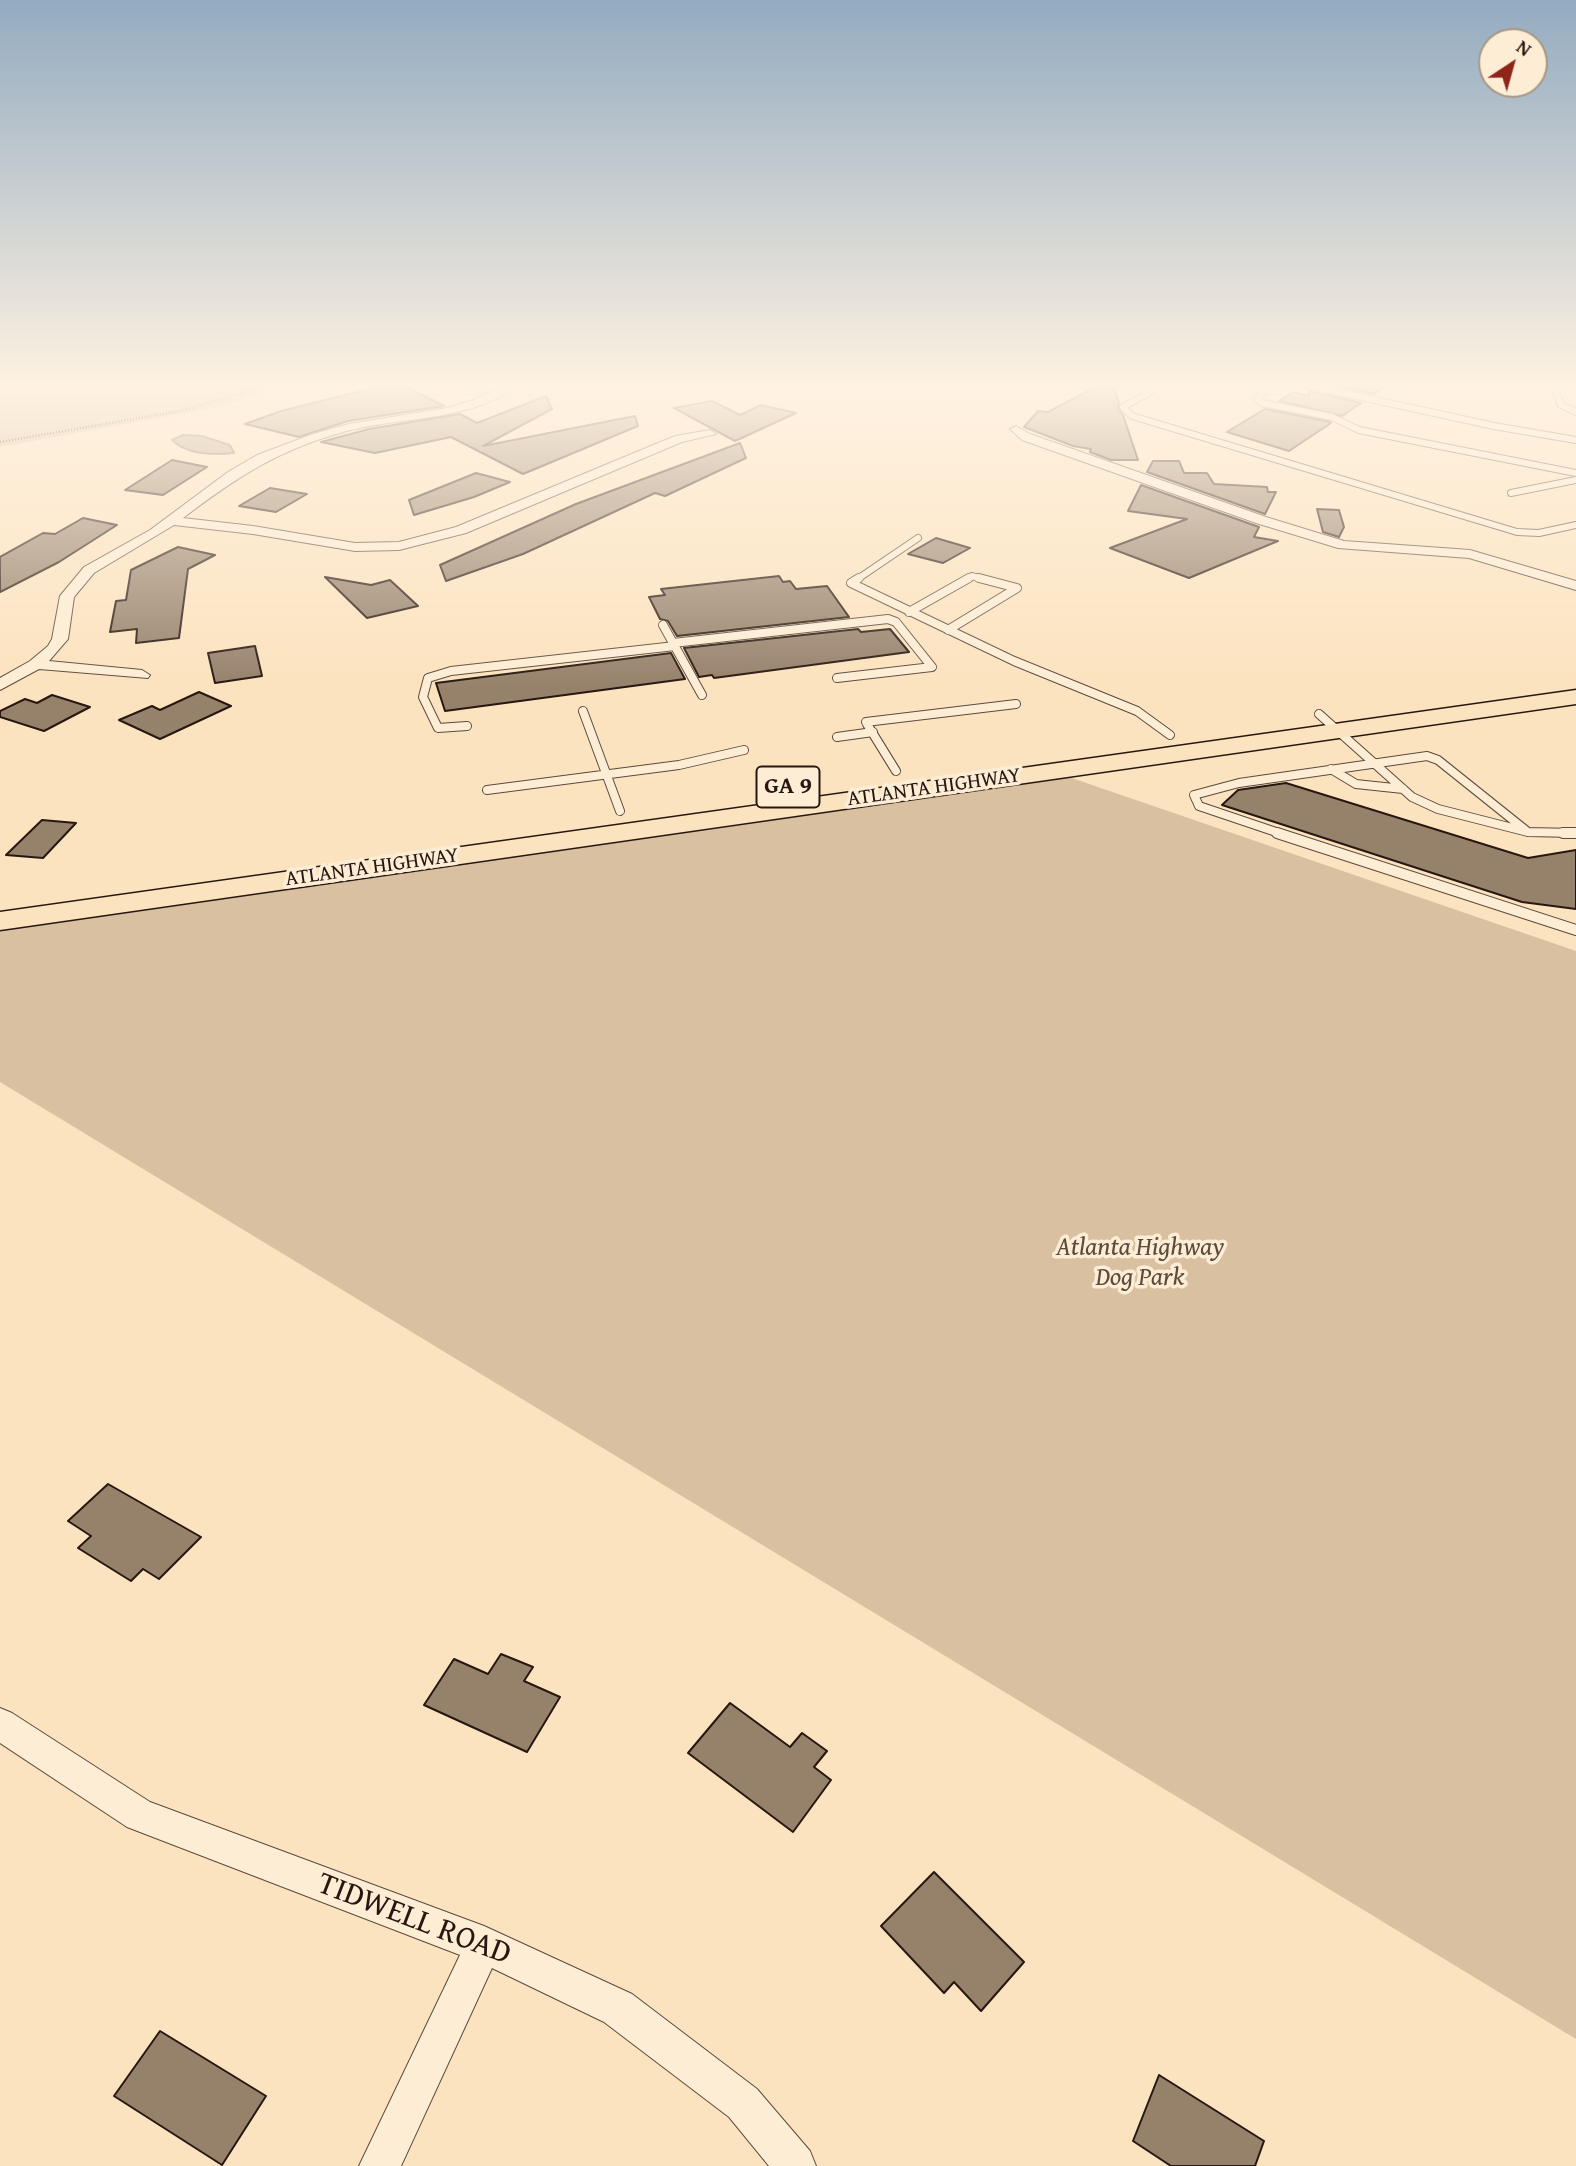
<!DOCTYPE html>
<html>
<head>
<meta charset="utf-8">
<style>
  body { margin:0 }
  #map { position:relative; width:1576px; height:2166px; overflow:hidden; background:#fce3bf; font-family:"Gentium Book Plus",serif }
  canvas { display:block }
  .north { position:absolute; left:1478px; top:28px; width:70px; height:70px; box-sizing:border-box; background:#fdedd5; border:2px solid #a79786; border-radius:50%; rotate:36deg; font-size:19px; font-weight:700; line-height:28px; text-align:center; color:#271710 }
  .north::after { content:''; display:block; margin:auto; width:24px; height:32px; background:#8f2418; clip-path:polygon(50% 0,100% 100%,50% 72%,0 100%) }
</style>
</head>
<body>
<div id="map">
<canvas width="1576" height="2166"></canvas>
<div class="north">N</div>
</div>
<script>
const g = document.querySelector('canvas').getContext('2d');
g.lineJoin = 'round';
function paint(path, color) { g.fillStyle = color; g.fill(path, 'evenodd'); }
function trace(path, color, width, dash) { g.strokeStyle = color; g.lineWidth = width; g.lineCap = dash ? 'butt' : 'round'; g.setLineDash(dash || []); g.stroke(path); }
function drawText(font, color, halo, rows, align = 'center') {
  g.font = font + ' "Gentium Book Plus",serif'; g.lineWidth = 7; g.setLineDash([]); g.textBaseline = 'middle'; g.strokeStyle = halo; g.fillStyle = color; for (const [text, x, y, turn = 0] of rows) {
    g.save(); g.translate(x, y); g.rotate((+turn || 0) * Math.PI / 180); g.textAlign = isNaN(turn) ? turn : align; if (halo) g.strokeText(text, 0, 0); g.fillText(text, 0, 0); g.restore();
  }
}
paint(new Path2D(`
  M 0,383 L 290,383 L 220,407 L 0,447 Z
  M 1060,774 L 1576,951 L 1576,2039 L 0,1082 L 0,927 Z`), '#d8c0a1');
const water = new Path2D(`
  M 183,435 L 202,436 L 230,445 L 234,453 C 214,455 187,455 172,440 Z`);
paint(water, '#b49e84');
trace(water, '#7c6856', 2);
const building = new Path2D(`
  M 393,383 L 399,383 L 444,406 L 348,421 L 299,437 L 245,424 L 281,411 Z
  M 1325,383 L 1390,383 L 1374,394 Z
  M 1101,384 L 1113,386 L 1119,403 L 1118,409 L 1123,415 L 1138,460 L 1111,460 L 1090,452 L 1091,449 L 1073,446 L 1024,427 L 1038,411 L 1048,412 Z
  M 1309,391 L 1361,403 L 1342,416 L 1279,401 L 1293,392 L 1309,396 Z
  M 546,396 L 552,409 L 483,446 L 635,416 L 638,426 L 523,474 L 451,437 L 375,453 L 321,442 L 369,429 L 460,414 L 477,423 Z
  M 712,401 L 740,415 L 761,405 L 796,413 L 735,441 L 674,408 Z
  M 1265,409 L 1330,422 L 1331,423 L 1289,451 L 1227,432 Z
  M 740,443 L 746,458 L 665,496 L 655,493 L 523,554 L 446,581 L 440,565 L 576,504 Z
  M 172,460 L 207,467 L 163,495 L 125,490 Z
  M 1153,461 L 1179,461 L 1184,473 L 1207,473 L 1214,484 L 1267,487 L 1268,492 L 1276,492 L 1265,514 L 1147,472 Z
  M 476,473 L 510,482 L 474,497 L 414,515 L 409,500 Z
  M 1141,485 L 1259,527 L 1254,537 L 1278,541 L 1189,578 L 1110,548 L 1187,519 L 1128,511 Z
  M 270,488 L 307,494 L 276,512 L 239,506 Z
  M 1317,509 L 1339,510 L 1344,527 L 1339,537 L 1323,532 Z
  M 83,518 L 117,525 L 59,562 L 0,592 L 0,557 L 43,533 L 55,534 Z
  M 936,538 L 970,548 L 943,563 L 908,554 Z
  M 178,547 L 215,555 L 188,569 L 179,638 L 136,643 L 137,629 L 110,632 L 116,601 L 126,600 L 131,570 Z
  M 779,576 L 783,582 L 790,581 L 796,589 L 827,586 L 849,617 L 677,636 L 668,621 L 660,619 L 649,597 L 665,595 L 661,589 Z
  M 325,577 L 371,585 L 390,580 L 418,606 L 367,618 Z
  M 858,629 L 861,632 L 890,629 L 909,652 L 714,678 L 712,675 L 699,677 L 684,648 Z
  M 255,646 L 262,676 L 215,683 L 208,653 Z
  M 671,653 L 685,679 L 445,711 L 436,683 Z
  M 199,692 L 231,706 L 160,739 L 119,720 L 152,706 L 160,710 Z
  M 52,695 L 90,707 L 44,731 L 0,717 L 0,711 L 25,699 L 37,703 Z
  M 1286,783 L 1528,858 L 1576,850 L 1576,909 L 1522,902 L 1222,805 L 1238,790 Z
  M 42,820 L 76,823 L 43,858 L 6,855 Z
  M 108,1484 L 201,1537 L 159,1579 L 143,1569 L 131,1581 L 78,1548 L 91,1536 L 68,1521 Z
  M 501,1654 L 533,1667 L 524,1681 L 560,1697 L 527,1752 L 424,1705 L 454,1659 L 488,1674 Z
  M 730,1703 L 790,1747 L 802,1733 L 827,1751 L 814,1767 L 831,1780 L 793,1832 L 688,1753 Z
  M 934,1872 L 1024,1962 L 981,2011 L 954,1982 L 944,1993 L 881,1926 Z
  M 160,2031 L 266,2096 L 222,2165 L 114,2096 Z
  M 1159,2075 L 1264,2141 L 1255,2166 L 1171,2166 L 1133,2141 Z`);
paint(building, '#96816b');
trace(building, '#271710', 2);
const laneFar2 = new Path2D(`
  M 1157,383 L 1150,392 L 1123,407 L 1132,416 L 1517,532 L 1539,533 L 1576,525
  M 1251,383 L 1260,385 L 1265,391 L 1257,399 L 1262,403 L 1332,417 L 1359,430 L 1576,473
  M 1297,383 L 1494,426 L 1576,440
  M 1427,383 L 1427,386
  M 1552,383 L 1561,405 L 1576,412
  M 1511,493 L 1576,480
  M 856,580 L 918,538
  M 966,580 L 972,576 L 986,580`);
const laneFar1 = new Path2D(`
  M 859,578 L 851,583 L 1014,661 L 1137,711 L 1170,735
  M 909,612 L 969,578
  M 663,625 L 702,695
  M 948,630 L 1017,588 L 979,578
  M 673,643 L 888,619 L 896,622 L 932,667 L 837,678
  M 583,711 L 620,811
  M 1319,714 L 1412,797 L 1438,809 L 1528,832 L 1576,833
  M 866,722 L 1016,704
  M 867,724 L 896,771
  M 467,726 L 438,728 L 423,697 L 428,678 L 451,671 L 675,646
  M 837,737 L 873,732
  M 1331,769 L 1356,784 L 1403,789
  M 487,790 L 679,765 L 744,750
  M 1282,834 L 1199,806 L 1194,795 L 1239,783 L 1427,756 L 1438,760 L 1528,832`);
const lane = new Path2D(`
  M 1277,833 L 1576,930
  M 1563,833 L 1576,833`);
const street = new Path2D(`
  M 507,383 L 521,383 C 473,422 404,416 347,431 C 279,449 237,477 183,518 L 253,526 L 355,543 L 399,542 L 456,527 L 675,436 L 710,430 L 716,434 L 682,442 L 466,533 L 399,550 L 355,551 L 253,534 L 174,525 L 94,573 L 74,597 L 68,639 L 49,661 L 142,670 L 150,675 L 148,678 L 39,669 L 0,690 L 0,678 L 30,661 L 48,646 L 52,639 L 60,596 L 84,567 L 150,530 L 228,472 L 257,455 L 313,434 L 349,424 L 447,408 L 473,400 Z
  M 1016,426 L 1030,434 L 1266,517 L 1344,541 L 1470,550 L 1576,581 L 1576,590 L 1469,558 L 1338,548 L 1256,523 L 1022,440 L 1010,429 Z
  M 0,1708 L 12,1713 L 150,1802 L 484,1926 L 632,1994 L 757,2089 L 810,2151 L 816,2166 L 769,2166 L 729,2117 L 604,2022 L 492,1968 L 401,2166 L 359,2166 L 460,1955 L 127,1827 L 0,1743 Z`);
const primary = new Path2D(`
  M 1576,690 L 1576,704 L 0,930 L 0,912 Z`);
trace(laneFar2, '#5c4a3c', 8);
trace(laneFar1, '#5c4a3c', 10);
trace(lane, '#5c4a3c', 12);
trace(street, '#5c4a3c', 2);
trace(primary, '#271710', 3);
trace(new Path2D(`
  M 0,442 L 180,411 L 275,383`), '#271710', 2.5, [1, 2]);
trace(laneFar2, '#fdedd5', 6);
trace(laneFar1, '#fdedd5', 8);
trace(lane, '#fdedd5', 10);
paint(street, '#fdedd5');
paint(primary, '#fce3bf');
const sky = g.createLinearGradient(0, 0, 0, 687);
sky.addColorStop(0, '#93abc0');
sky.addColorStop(0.56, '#fef2e2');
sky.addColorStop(1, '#fef2e200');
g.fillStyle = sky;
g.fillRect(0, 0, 1576, 687);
drawText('21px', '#271710', '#fdedd5', [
  ["ATLANTA HIGHWAY",934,788,-8],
  ["ATLANTA HIGHWAY",372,868,-8]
]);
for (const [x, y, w] of [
  [788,787,63]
]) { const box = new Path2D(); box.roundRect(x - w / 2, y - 20.5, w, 41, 5); g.fillStyle = '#fdedd5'; g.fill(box); trace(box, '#271710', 2); }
drawText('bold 24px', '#271710', null, [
  ["GA 9",788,787]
]);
drawText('italic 26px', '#5c4a3c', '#fdedd5', [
  ["Atlanta Highway",1140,1248],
  ["Dog Park",1140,1278]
]);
drawText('32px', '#271710', '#fdedd5', [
  ["TIDWELL ROAD",414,1920,21]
]);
</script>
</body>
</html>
